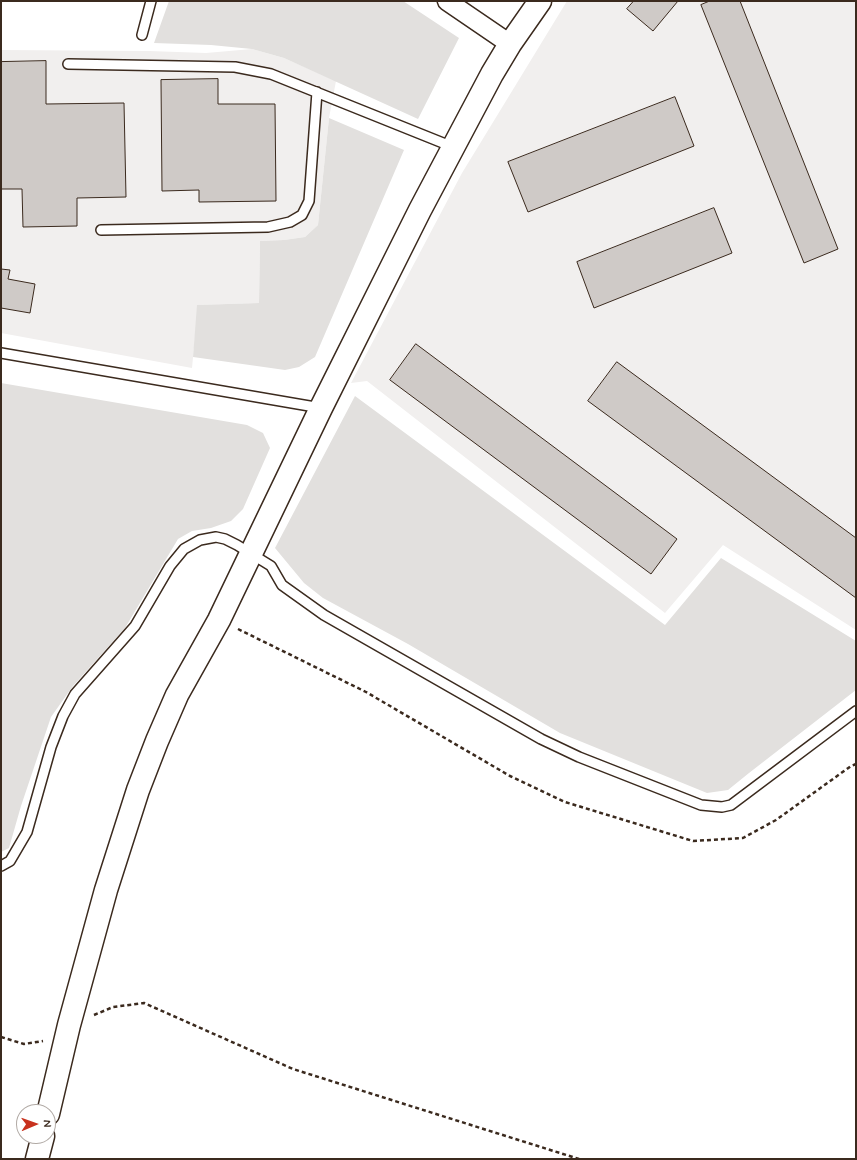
<!DOCTYPE html>
<html>
<head>
<meta charset="utf-8">
<style>
  body { margin:0 }
  #map { position:relative; width:857px; height:1160px; overflow:hidden; background:#fff; font-family:Mynerve,sans-serif }
  canvas { display:block }
  .frame { position:absolute; inset:0; border:2px solid #3b2a1e; pointer-events:none }
  .north { position:absolute; left:16px; top:1104px; width:40px; height:40px; box-sizing:border-box; background:#fff; border:1px solid #b1aaa5; border-radius:50%; rotate:88deg; font-size:11px; font-weight:700; line-height:16px; text-align:center; color:#3b2a1e }
  .north::after { content:''; display:block; margin:auto; width:14px; height:18px; background:#c8321e; clip-path:polygon(50% 0,100% 100%,50% 72%,0 100%) }
</style>
</head>
<body>
<div id="map">
<canvas width="857" height="1160"></canvas>
<div class="frame"></div>
<div class="north">N</div>
</div>
<script>
const g = document.querySelector('canvas').getContext('2d');
g.lineJoin = 'round';
function paint(path, color) { g.fillStyle = color; g.fill(path, 'evenodd'); }
function trace(path, color, width, dash) { g.strokeStyle = color; g.lineWidth = width; g.lineCap = dash ? 'butt' : 'round'; g.setLineDash(dash || []); g.stroke(path); }
paint(new Path2D(`
  M 567,1 L 856,1 L 856,630 L 723,545 L 665,613 L 367,381 L 351,383 L 462,173 Z
  M 252,49 L 284,58 L 336,81 L 329,118 L 318,225 L 305,237 L 284,240 L 260,241 L 259,303 L 198,305 L 192,368 L 1,333 L 1,50 L 149,51 L 206,53 Z`), '#f1efee');
paint(new Path2D(`
  M 169,1 L 403,1 L 459,38 L 418,119 L 284,58 L 252,49 L 211,45 L 154,43 Z
  M 329,118 L 404,150 L 315,357 L 299,367 L 285,370 L 193,357 L 197,305 L 259,303 L 260,241 L 284,240 L 305,237 L 318,225 Z
  M 1,383 L 247,425 L 263,433 L 270,448 L 243,509 L 231,521 L 211,528 L 192,531 L 178,539 L 125,628 L 73,686 L 51,717 L 21,806 L 9,848 L 1,852 Z
  M 355,396 L 665,625 L 721,558 L 856,641 L 856,690 L 749,773 L 728,790 L 707,793 L 560,733 L 408,644 L 323,598 L 304,583 L 275,548 Z`), '#e2e0de');
const building = new Path2D(`
  M 634,1 L 678,1 L 653,31 L 627,9 Z
  M 710,1 L 740,1 L 838,249 L 804,263 L 701,5 Z
  M 46,61 L 46,104 L 124,103 L 126,197 L 77,198 L 77,226 L 23,227 L 22,189 L 1,189 L 1,62 Z
  M 218,79 L 218,104 L 275,104 L 276,201 L 199,202 L 199,190 L 162,191 L 161,80 Z
  M 675,97 L 694,146 L 528,212 L 508,162 Z
  M 714,208 L 732,253 L 594,308 L 577,262 Z
  M 1,269 L 10,270 L 8,279 L 35,284 L 30,313 L 1,308 Z
  M 416,344 L 677,539 L 651,574 L 390,380 Z
  M 617,362 L 856,538 L 856,598 L 588,401 Z`);
paint(building, '#cfcac7');
trace(building, '#3b2a1e', 1);
const service = new Path2D(`
  M 142,35 L 151,1
  M 68,64 L 235,67 L 271,74 L 453,147
  M 101,230 L 268,227 L 290,222 L 302,215 L 309,201 L 317,92
  M 1,353 L 321,408
  M 1,866 L 10,861 L 27,832 L 51,747 L 63,716 L 75,694 L 135,626 L 170,566 L 184,549 L 200,540 L 216,537 L 225,539 L 237,545 L 271,566 L 282,585 L 324,615 L 541,739 L 579,757 L 701,805 L 722,807 L 731,805 L 856,711`);
const minor = new Path2D(`
  M 447,1 L 510,44`);
const secondary = new Path2D(`
  M 48,1114 L 69,1025 L 106,890 L 138,790 L 157,741 L 177,695 L 219,620 L 321,408 L 420,210 L 492,74 L 510,44 L 540,1
  M 37,1159 L 43,1136`);
trace(service, '#3b2a1e', 12);
trace(minor, '#3b2a1e', 21);
trace(secondary, '#3b2a1e', 25);
trace(new Path2D(`
  M 238,629 L 366,692 L 510,776 L 565,802 L 693,841 L 743,838 L 776,820 L 851,766 L 856,764
  M 94,1015 L 113,1007 L 144,1003 L 293,1069 L 579,1159
  M 1,1037 L 24,1044 L 43,1041`), '#3b2a1e', 2.5, [4, 3]);
trace(service, '#fff', 9);
trace(minor, '#fff', 18);
trace(secondary, '#fff', 22);
</script>
</body>
</html>
